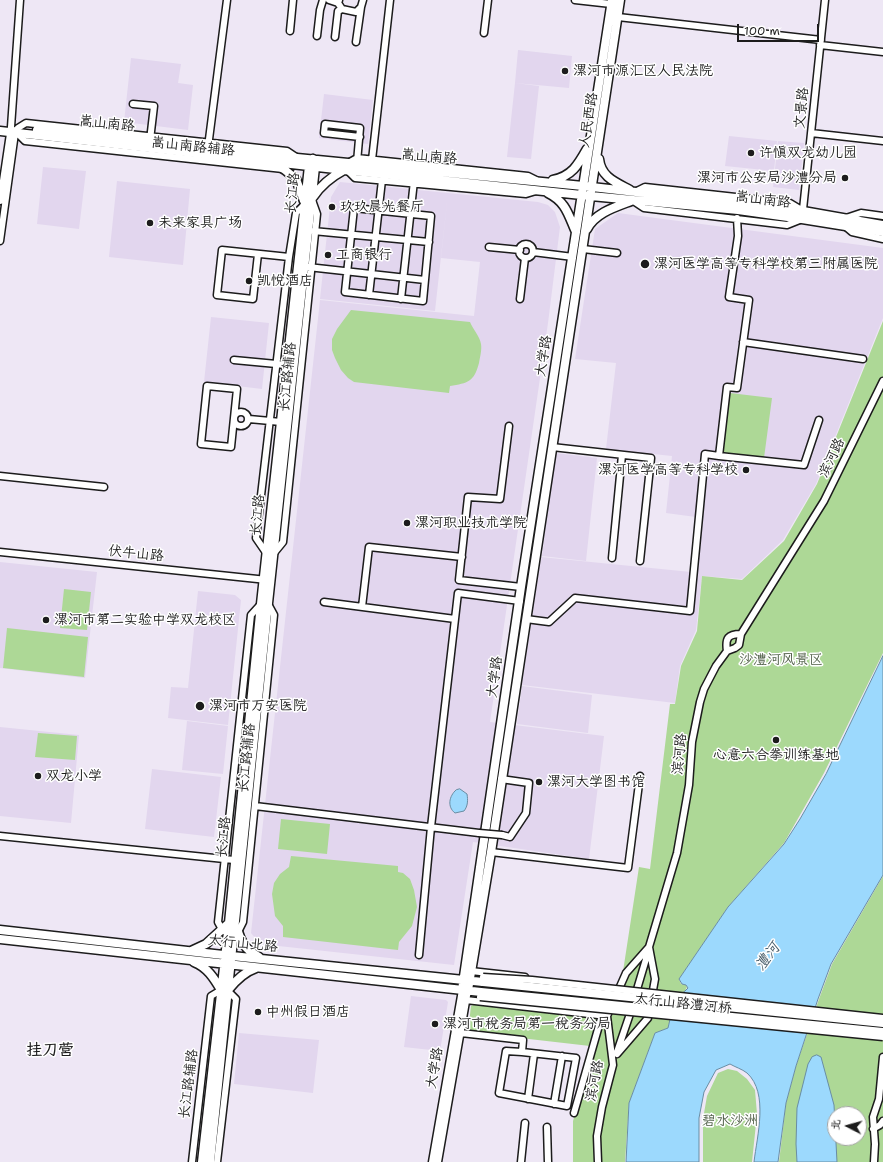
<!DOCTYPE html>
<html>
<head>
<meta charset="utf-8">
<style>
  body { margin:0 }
  #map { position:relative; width:883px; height:1162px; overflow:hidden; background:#eee7f5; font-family:"Shantell Sans","LXGW WenKai TC",sans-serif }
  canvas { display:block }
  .north { position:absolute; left:827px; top:1106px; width:40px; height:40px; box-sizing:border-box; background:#fff; border:1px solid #a4a4a4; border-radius:50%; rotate:276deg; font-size:11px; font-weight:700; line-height:16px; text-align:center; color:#1c1c1c }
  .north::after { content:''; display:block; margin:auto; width:14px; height:18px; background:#1c1c1c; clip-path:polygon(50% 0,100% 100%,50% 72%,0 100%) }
  .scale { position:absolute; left:737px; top:24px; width:82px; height:18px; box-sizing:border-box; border:2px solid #1c1c1c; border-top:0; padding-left:5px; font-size:12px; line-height:14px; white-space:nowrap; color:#1c1c1c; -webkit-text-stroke:3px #fff; paint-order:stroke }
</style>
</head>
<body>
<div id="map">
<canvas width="883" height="1162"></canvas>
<div class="north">北</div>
<div class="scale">100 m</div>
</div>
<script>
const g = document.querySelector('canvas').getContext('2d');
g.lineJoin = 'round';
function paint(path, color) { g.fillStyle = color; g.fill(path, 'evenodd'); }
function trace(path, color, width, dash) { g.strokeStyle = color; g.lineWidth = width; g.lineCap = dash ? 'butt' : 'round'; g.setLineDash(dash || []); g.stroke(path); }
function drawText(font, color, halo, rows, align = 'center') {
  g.font = font + ' "Shantell Sans","LXGW WenKai TC",sans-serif'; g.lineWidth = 3; g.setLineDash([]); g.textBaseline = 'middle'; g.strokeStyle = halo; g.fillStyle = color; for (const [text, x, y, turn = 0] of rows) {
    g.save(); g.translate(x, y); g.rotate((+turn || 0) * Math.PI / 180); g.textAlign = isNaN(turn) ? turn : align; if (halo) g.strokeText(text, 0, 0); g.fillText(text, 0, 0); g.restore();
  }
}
paint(new Path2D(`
  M 518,50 L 572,56 L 569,88 L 515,83 Z
  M 131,58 L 181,64 L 178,83 L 193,85 L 188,130 L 124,122 Z
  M 515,83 L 539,86 L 531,159 L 507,157 Z
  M 324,94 L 373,100 L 368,144 L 319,138 Z
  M 729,136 L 777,141 L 774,171 L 725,166 Z
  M 778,141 L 804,143 L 799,190 L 773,187 Z
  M 43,167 L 86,171 L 79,229 L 37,224 Z
  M 117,181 L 190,189 L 183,265 L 109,257 Z
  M 340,182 L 448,193 L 435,311 L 320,299 L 331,197 Z
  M 448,193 L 538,202 L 548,205 L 555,212 L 560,227 L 548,323 L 490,722 L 604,736 L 589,859 L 473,842 L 454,965 L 260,944 L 251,933 L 320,300 L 474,316 L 480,262 L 441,258 Z
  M 618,213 L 883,248 L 883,318 L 816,484 L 783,540 L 742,579 L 702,576 L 696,630 L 680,666 L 675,703 L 522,685 L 541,557 L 691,572 L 696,517 L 666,513 L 672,456 L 606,449 L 616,363 L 575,359 L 595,229 Z
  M 211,317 L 269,323 L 262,389 L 204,382 Z
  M 555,453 L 597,458 L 586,561 L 542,556 Z
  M 0,562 L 97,572 L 85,678 L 0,668 Z
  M 198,591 L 235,595 L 241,600 L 228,725 L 168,718 L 171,687 L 188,688 Z
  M 522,686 L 592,695 L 588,733 L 517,724 Z
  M 187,721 L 228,726 L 223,774 L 182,770 Z
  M 0,727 L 79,735 L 71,823 L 0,816 Z
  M 152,769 L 221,777 L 214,837 L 145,829 Z
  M 411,996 L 446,1000 L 448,1002 L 440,1051 L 404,1047 Z
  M 239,1033 L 319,1040 L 313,1093 L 234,1084 Z`), '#e2d6ee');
paint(new Path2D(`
  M 351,310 L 470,322 C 473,329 480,337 481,344 C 482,350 480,357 479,363 C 474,382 468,383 450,386 L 449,393 L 354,382 L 348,378 L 341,370 L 335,358 L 332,350 L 332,339 L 337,329 Z
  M 883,321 L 883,653 L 824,773 L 784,843 L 728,907 L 679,979 L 681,984 L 686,985 L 687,987 L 685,991 L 675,998 L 668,1028 L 655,1033 L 629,1103 L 625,1162 L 573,1162 L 573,1121 L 602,1023 L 612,1013 L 623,987 L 622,978 L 639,867 L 650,869 L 670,704 L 675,704 L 681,666 L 697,631 L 702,576 L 742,580 L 784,541 L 817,484 Z
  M 730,393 L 772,398 L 764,458 L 722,453 Z
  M 64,589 L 91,592 L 87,630 L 60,628 Z
  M 7,628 L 88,637 L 84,677 L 3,668 Z
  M 38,733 L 77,736 L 75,760 L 35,757 Z
  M 281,819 L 330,824 L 327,854 L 278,849 Z
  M 291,856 L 398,866 L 398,872 L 403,873 L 410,879 L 414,890 L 417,907 L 412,926 L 399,942 L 398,950 L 283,937 L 283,926 L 275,916 L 272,894 L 274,883 L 280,874 L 289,867 Z
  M 883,876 L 883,1162 L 779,1162 L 786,1103 L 796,1066 L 819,999 L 832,964 ZM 835,1114 L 859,1114 L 859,1138 L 835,1138 Z
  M 475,1004 L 596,1018 L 597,1024 L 590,1046 L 468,1032 L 471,1006 Z
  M 728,1069 L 737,1071 L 747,1079 L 755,1090 L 757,1114 L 752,1162 L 703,1162 L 703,1119 L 707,1096 L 718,1073 Z`), '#add896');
const water = new Path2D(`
  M 883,656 L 883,875 L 831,964 L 818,999 L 796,1066 L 786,1103 L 778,1162 L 754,1162 C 757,1136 769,1093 747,1073 C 742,1069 735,1067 730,1064 L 716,1070 L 704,1092 L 699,1118 L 699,1162 L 626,1162 L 629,1103 L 655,1033 L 668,1028 L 675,998 L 685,991 L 688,988 L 686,985 L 682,984 L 679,979 L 728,907 L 784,844 L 800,819 L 826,774 Z
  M 460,789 L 467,794 C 468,800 468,806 464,811 L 455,813 C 447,807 449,796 456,790 Z
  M 817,1055 L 821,1057 L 834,1105 L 837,1162 L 797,1162 L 796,1144 L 797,1108 L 808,1064 L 812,1057 Z`);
paint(water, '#9cd9fd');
trace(water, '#698da3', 1);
const minor = new Path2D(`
  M 329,0 L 338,3
  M 339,0 L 338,3 L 342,9 L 356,12 L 361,7 L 363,0
  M 575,0 L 611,4
  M 618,17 L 821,40
  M 290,31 L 293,0
  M 484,33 L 488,0
  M 317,36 L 320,10 L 323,0
  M 335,37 L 338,11 L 342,9
  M 356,42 L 361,7
  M 820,45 L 883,52
  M 133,104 L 154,106 L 150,140
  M 18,128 L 26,123 L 287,151 L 296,157
  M 17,133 L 25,141 L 283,169
  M 811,133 L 883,141
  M 208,147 L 227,0
  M 372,160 L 390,0
  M 357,162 L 360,128 L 325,124 L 324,133 L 360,137
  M 348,163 L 357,158 L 528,176 L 536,180
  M 347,170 L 355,178 L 526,194 L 536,191
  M 635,192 L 645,187 L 790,203 L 800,209
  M 632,200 L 644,208 L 787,225 L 802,219 L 825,0
  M 0,201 L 11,127 L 20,0
  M 354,208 L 431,216 L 423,301 L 345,292 Z
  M 846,218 L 861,213 L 883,216
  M 845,226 L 852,232 L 883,239
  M 313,231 L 429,242
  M 0,241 L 15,133 L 13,130
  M519 251a7 7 0 1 1 14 0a7 7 0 1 1-14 0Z
  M 489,247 L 520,250
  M 583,249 L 617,253
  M 533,252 L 573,257
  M 258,254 L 253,299 L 217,295 L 222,250 L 289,257
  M 308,267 L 425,280
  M 369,295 L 382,180
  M 401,299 L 414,181
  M 520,299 L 525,258
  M 743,342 L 863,359
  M 234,360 L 287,365
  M 207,386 L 237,389 L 231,447 L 201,444 Z
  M234 419a7 7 0 1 1 14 0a7 7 0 1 1-14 0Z
  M 249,419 L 281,422
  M 509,426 L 500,499 L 468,497 L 459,580 L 521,587
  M 552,447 L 651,458 L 640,561
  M 719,456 L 804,465 L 819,420
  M 0,476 L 104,487
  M 0,552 L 267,580
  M 274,553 L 283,542 L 317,214 L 312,200
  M 267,554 L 256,538 L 289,257 L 296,213 L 305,204
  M 612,558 L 622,455
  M 324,602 L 455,619
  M 362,607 L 369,547 L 462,557
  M 526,619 L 549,622 L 575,598 L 690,611 L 705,454 L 719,456 L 727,387 L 737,388 L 749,300 L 729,297 L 738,236 L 737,218
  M 727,651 C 725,638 728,634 741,634
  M 501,779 L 529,783 L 526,813 L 510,837 L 502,835
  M 255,806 L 479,833
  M 0,836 L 234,860
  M 491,852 L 628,868 L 640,776
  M 223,931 L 218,922 L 251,615 L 261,604
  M 237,934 L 243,922 L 274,615 L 268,604
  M 419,955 L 431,827 L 458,593 L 520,601
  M 471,971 L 525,977
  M 635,996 L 649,949
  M 466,1000 L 607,1016
  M 461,1033 L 523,1040 L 522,1052 L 506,1051 L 499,1093 L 567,1106 L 576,1058 L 522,1052
  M 617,1052 L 632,1008
  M 617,1054 L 648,1018 L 655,979 L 649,947
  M 528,1099 L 534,1054
  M 554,1104 L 562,1056
  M 574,1113 L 602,1015
  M 547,1127 L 548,1162
  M 873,1129 L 880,1125 L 883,1121
  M 192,1162 L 211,996 L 221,990
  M 217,1162 L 236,999 L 228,991
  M 432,1162 L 462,990
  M 438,1162 L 468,990 L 470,992
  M 521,1162 L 525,1123
  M 598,1162 L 597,1136 L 602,1107 L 613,1065 L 607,1016 L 626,973 L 649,947 L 677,853 L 689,785 L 692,742 L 700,702 L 704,689 L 716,666 L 727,651 L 735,648 L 739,645 L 741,634 L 824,501 L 883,381
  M 874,1162 L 875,1144 L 873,1117 L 879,1099 L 883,1057`);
const major = new Path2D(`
  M 37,130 L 297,158 L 583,186 L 803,211 L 883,225
  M 0,131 L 344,170 L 591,196 L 738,210 L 802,219 L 883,232
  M 599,159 C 601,177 615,182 630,190
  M 274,163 L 285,170 L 296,179 L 304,201
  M 553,180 C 572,176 578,165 587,149
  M 548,193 C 566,202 568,214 576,232
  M 313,197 C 321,185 331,177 344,170
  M 587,229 C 595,213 615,207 631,201
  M 237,928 C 241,943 246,950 259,957
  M 0,930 L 232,956 L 483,982
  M 0,939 L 481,992
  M 191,951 L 206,944 L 229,923
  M 194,962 C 207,967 214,978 221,990
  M 228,990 C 236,980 244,972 256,968
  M 462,990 L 521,587 L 612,0
  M 468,990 L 491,852 L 620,0
  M 202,1162 L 229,923 L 261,604 L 309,166 L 313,159
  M 210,1162 L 268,603 L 315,167 L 313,159`);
trace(minor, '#1c1c1c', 9);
trace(major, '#1c1c1c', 11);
trace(minor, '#fff', 6);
trace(major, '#fff', 8);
const minorBridge = new Path2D(`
  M 479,833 L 502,835
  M 483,977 L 532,980 L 883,1018
  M 480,997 L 883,1037`);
const majorBridge = new Path2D(`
  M 483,982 L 883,1023
  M 481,992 L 883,1032`);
trace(minorBridge, '#1c1c1c', 9, []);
trace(majorBridge, '#1c1c1c', 11, []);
trace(minorBridge, '#fff', 6);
trace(majorBridge, '#fff', 8);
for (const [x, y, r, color] of [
  [565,71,4,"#1c1c1c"],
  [751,153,4,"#1c1c1c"],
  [845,178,4,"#1c1c1c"],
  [332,207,4,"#1c1c1c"],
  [150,223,4,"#1c1c1c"],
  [328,255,4,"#1c1c1c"],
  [645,264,5,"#1c1c1c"],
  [249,281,4,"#1c1c1c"],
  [746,470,4,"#1c1c1c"],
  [407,523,4,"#1c1c1c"],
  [46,620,4,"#1c1c1c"],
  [200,706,5,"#1c1c1c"],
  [776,740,4,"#1c1c1c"],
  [38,776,4,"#1c1c1c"],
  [539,782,4,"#1c1c1c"],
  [258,1012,4,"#1c1c1c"],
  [435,1024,4,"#1c1c1c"]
]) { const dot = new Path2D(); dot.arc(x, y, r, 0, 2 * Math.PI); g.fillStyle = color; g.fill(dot); trace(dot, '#fff', 1.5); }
drawText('14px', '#1c1c1c', '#fff', [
  ["漯河市源汇区人民法院",573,71],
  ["许慎双龙幼儿园",759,153],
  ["漯河市公安局沙澧分局",837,178,"right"],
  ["玖玖晨光餐厅",340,207],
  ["未来家具广场",158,223],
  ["工商银行",336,255],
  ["漯河医学高等专科学校第三附属医院",654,264],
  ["凯悦酒店",257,281],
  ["漯河医学高等专科学校",738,470,"right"],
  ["漯河职业技术学院",415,523],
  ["漯河市第二实验中学双龙校区",54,620],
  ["漯河市万安医院",209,706],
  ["心意六合拳训练基地",776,755,"center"],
  ["双龙小学",46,776],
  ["漯河大学图书馆",547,782],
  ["中州假日酒店",266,1012],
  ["漯河市税务局第一税务分局",443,1024]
], 'left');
drawText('14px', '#1c1c1c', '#fff', [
  ["文景路",802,108,-84],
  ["人民西路",589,120,-81],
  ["嵩山南路",107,124,6],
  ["嵩山南路辅路",193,147,6],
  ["嵩山南路",429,157,5],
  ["长江路",293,193,-84],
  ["嵩山南路",763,200,7],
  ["大学路",544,356,-81],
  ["长江路辅路",288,377,-84],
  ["滨河路",832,458,-64],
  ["长江路",258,515,-84],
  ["伏牛山路",136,554,6],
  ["大学路",495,677,-82],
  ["滨河路",680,754,-84],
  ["长江路辅路",247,758,-84],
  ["长江路",224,837,-84],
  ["太行山北路",243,944,6],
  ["太行山路澧河桥",683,1004,6],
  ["大学路",435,1068,-80],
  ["滨河路",595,1081,-79],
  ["长江路辅路",189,1084,-83]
]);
drawText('14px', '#4f5e47', '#fff', [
  ["沙澧河风景区",781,660],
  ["碧水沙洲",730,1121]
]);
drawText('italic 15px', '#495e6b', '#fff', [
  ["澧河",768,957,-53]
]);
drawText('bold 16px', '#1c1c1c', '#fff', [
  ["挂刀营",50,1051]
]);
</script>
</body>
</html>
